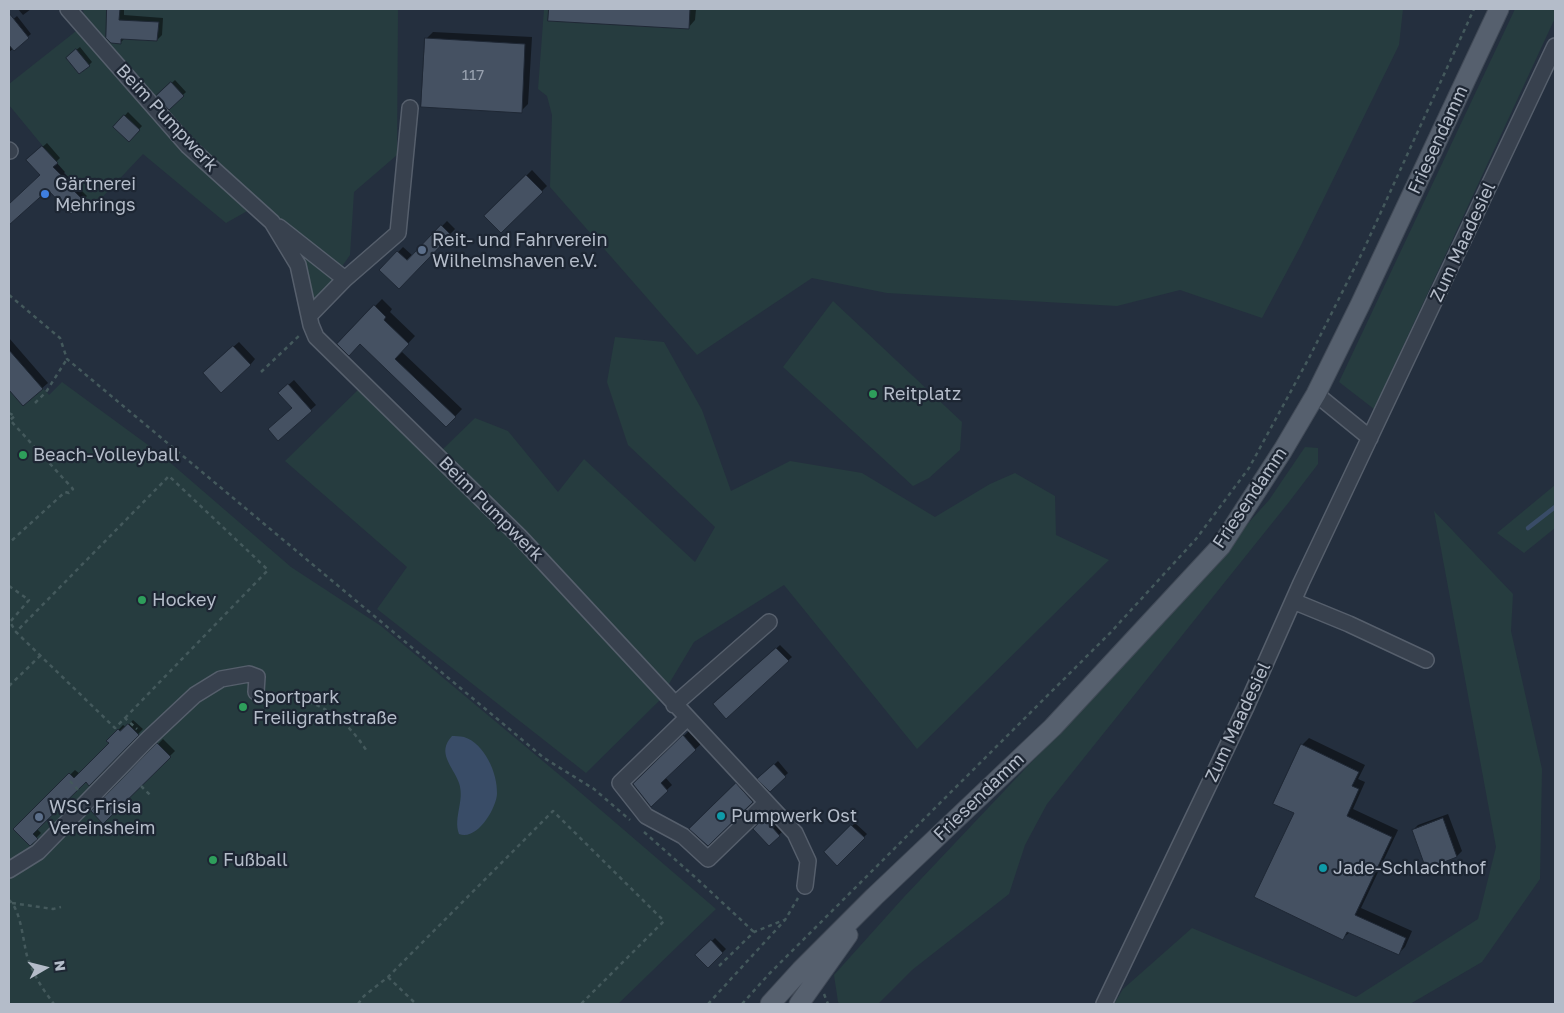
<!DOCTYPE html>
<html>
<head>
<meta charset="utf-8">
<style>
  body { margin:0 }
  #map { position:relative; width:1564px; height:1013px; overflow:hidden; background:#242f3e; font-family:"Golos Text",sans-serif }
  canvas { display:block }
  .frame { position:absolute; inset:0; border:10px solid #b4bcc9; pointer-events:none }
  .north { position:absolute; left:20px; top:943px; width:50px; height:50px; -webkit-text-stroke:4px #1d2633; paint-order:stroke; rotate:82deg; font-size:14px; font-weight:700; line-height:20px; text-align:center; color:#b4bcc9 }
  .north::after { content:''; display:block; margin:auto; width:18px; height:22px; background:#b4bcc9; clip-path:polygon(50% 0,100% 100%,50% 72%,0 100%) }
</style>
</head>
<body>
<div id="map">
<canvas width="1564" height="1013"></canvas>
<div class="frame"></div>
<div class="north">N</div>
</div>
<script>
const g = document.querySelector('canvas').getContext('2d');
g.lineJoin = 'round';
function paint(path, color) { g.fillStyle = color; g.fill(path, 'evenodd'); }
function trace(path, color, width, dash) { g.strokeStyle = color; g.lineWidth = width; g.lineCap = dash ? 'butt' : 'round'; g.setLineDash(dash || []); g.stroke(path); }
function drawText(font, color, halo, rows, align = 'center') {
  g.font = font + ' "Golos Text",sans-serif'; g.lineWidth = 4.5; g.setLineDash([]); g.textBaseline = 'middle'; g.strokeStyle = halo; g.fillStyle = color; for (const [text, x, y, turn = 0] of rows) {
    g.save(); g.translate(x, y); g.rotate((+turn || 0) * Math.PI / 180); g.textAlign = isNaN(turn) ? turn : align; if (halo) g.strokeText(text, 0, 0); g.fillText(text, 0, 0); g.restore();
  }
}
paint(new Path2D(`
  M 83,9 L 398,9 L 397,155 L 354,192 L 350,255 L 313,308 L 298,249 L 249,210 L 226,223 L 143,154 L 93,207 L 9,105 L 9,84 L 85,24 Z
  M 544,9 L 1403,9 L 1399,45 L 1300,247 L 1262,318 L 1180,290 L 1117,306 L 887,293 L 812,278 L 697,355 L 550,187 L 552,115 L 547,96 L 538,89 Z
  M 1515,9 L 1555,9 L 1555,18 L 1374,409 L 1339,382 Z
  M 833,301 L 962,422 L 960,450 L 929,478 L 913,486 L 783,367 Z
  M 615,337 L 664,342 L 702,410 L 731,491 L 790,461 L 862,473 L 935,517 L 990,484 L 1015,473 L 1055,496 L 1056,535 L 1109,560 L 917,749 L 784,585 L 694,642 L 667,687 L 442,450 L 475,418 L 508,431 L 558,492 L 584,459 L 695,562 L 715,527 L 628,445 L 607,382 Z
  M 9,350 L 49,395 L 62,382 L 159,453 L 291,567 L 381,626 L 574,787 L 716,909 L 618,1004 L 9,1004 Z
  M 360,388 L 516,541 L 660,700 L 586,773 L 377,609 L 407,567 L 285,461 Z
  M 1305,447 L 1318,448 L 1318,464 L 1289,502 L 1047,804 L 1025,845 L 1009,894 L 912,970 L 878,1004 L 840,1004 L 838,1002 L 834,975 L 904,897 L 1075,716 L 1269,500 Z
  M 1555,485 L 1555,528 L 1524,553 L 1497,533 Z
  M 1434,511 L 1513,594 L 1511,631 L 1542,769 L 1540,879 L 1482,962 L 1410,1004 L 1114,1004 L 1123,989 L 1192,928 L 1356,997 L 1478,919 L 1496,847 Z`), '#263c3f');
paint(new Path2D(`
  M 452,736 C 455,736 460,736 464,737 C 484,743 498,773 497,794 C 496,809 477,841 459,834 C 453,817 465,801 459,783 C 453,766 436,753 452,736 Z`), '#394c67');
paint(new Path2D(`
  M 18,9 L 31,9 L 23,15 Z
  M 109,9 L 124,9 L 124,15 L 163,18 L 162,35 L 157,40 L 125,38 L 120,43 L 107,38 Z
  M 550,9 L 696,9 L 695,20 L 688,28 L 549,20 Z
  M 17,16 L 31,34 L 9,52 L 9,23 Z
  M 433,32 L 532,37 L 528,104 L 521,111 L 426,39 Z
  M 80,47 L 92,62 L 89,65 L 70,55 Z
  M 175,80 L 186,92 L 169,108 L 158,96 Z
  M 128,112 L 142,126 L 129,140 L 115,127 Z
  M 47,143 L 60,158 L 56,162 L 65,172 L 64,173 L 87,196 L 71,212 L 48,188 L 9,224 L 9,205 L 41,175 L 28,160 Z
  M 532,170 L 547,186 L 501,232 L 486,216 Z
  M 447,221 L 455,229 L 399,287 L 381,270 L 403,247 L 413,256 Z
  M 382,299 L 392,309 L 390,312 L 415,336 L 401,351 L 462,409 L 446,426 L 360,343 L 338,344 Z
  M 9,338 L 48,383 L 24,404 L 9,388 L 14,382 L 9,376 Z
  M 239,342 L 255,359 L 250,365 L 209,368 Z
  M 294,380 L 316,405 L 278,439 L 293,408 L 285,388 Z
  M 780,645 L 792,657 L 726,717 L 715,704 Z
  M 133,720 L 143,729 L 89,784 L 86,780 L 37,829 L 41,833 L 30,844 L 15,829 L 75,770 L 80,774 L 111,743 L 108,741 L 123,725 L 126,727 Z
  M 689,731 L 701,744 L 665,777 L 672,785 L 651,805 L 634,784 Z
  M 1309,738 L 1365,765 L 1358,779 L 1365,782 L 1353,809 L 1398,830 L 1361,908 L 1412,931 L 1405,947 L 1398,954 L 1350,932 L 1343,938 L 1295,813 L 1275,803 L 1302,745 Z
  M 163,739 L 175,751 L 103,822 L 92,811 Z
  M 778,761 L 788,773 L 770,790 L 759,779 Z
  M 742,779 L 758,796 L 708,844 L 691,829 Z
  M 1448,814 L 1462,851 L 1457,856 L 1413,830 L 1418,825 Z
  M 768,816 L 782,832 L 769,844 L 755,829 Z
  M 855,823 L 867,834 L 837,864 L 826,852 Z
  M 715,938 L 726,949 L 708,967 L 697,955 Z`), '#0007');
trace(new Path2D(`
  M 1528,528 L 1555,507`), '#394c67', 4.5);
const building = new Path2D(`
  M 107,9 L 120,9 L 119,20 L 159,22 L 157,41 L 121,39 L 121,44 L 111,43 L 106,38 Z
  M 549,9 L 690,9 L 689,29 L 548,21 Z
  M 9,13 L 29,38 L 14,51 L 9,45 Z
  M 425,38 L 525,44 L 522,113 L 421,107 Z
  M 76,49 L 90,66 L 79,74 L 66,58 Z
  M 171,82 L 184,96 L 169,110 L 156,96 Z
  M 124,115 L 140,130 L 129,142 L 113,127 Z
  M 42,146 L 58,163 L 53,167 L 63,177 L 61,178 L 84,201 L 71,214 L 48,190 L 9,225 L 9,204 L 40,175 L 26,160 Z
  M 526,175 L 543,192 L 501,233 L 484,216 Z
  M 441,225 L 451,235 L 399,289 L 379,270 L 397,251 L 407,260 Z
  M 374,305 L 386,317 L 384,320 L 409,344 L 395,359 L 456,417 L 446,427 L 360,344 L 349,356 L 337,344 Z
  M 233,346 L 251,365 L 221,393 L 203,373 Z
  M 9,350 L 43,389 L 23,406 L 9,390 Z
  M 288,384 L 312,411 L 278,441 L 268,429 L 292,408 L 278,393 Z
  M 776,648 L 789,661 L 726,719 L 713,704 Z
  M 128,724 L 139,735 L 89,786 L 86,782 L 33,834 L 38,839 L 30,846 L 13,829 L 69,773 L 74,778 L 109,743 L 106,741 L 118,729 L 120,731 Z
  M 683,735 L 696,750 L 661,783 L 668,791 L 651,807 L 633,784 Z
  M 157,743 L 171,757 L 103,824 L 91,811 Z
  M 1301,744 L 1359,772 L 1352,786 L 1359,789 L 1347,816 L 1392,837 L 1355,915 L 1406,938 L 1399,955 L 1347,932 L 1343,940 L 1254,897 L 1294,813 L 1273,804 Z
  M 774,764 L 786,777 L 770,792 L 757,779 Z
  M 736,783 L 753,802 L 708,846 L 689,829 Z
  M 764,818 L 780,836 L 769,846 L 753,829 Z
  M 1443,818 L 1457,857 L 1426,869 L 1412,830 Z
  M 851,825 L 865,838 L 837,866 L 824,852 Z
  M 711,940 L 723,953 L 708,968 L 695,955 Z`);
paint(building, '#455162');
trace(building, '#1f2835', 1);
const minor = new Path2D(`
  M 68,9 L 188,146 L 272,222 L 298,265 L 311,325 L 316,337 L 520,537 L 795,833 L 808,861 L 805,886
  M 9,150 L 10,151
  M 279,227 L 345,279 L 309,316
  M 345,279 L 398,233 L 410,108
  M 1316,394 L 1370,438
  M 1293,601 L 1349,624 L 1426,660
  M 674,705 L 769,622
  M 687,718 L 620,783 L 646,816 L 683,836 L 708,859 L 766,803
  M 9,870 L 38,852 L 148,739 L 195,695 L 221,679 L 249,674 L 257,677 L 256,692
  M 1104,1004 L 1246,707 L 1301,583 L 1555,46`);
const major = new Path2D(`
  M 770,1004 L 801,970 L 874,897 L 1053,727 L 1221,546 L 1283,450 L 1316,394 L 1360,305 L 1499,9
  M 799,1004 L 848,935`);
trace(minor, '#565f6c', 18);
trace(major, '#414a57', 21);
trace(new Path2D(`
  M 9,295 L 60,338 L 67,359 L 544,758 L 594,789 L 630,820
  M 261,372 L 300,335
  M 35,403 L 46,392 L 67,359
  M 9,413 L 15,416 L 10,420 L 73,489 L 69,493 L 65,492 L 9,543
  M 9,586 L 29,600 L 10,622 L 16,632
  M 9,686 L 41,655
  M 270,692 C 315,699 344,714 368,753
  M 125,718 L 268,570 L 169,476 L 16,632 L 115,728 L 125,718 L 137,729
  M 70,781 L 79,791
  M 141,786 L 150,795
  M 644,832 L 696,878 L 754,932
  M 9,900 C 21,910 23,941 27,956 C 33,974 43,990 54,1004
  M 12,903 L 53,909 L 61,907
  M 719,966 L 754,932 L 784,920
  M 388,977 L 416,1004
  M 824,994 L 828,1004
  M 358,1004 L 364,996 L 388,977 L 553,811 L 664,921 L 581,1004
  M 708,1004 L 785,920 L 798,898
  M 742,1004 L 769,974 L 1111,632 L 1196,539 L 1249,468 L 1309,358 L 1364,249 L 1474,9`), '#44595c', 2.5, [4, 4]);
trace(minor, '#38414e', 15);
trace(major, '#56606e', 19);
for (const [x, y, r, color] of [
  [45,194,5,"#3f7fe0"],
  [422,250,5,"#5c6f8a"],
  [873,394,5,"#2e9e5b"],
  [23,455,5,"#2e9e5b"],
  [142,600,5,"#2e9e5b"],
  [243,707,5,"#2e9e5b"],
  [721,816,5,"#0f9aa8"],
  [39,817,5,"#5c6f8a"],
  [213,860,5,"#2e9e5b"],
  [1323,868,5,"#0f9aa8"]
]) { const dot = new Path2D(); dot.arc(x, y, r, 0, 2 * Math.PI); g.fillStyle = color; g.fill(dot); trace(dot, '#1d2633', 2); }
drawText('15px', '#98a1af', null, [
  ["117",473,75]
]);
drawText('18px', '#b4bcc9', '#1d2633', [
  ["Beim Pumpwerk",167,118,47],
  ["Friesendamm",1438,140,-65],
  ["Zum Maadesiel",1463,242,-65],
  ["Friesendamm",1250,498,-56],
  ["Beim Pumpwerk",491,509,45],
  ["Zum Maadesiel",1238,722,-65],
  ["Friesendamm",979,797,-44]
]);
drawText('18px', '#b4bcc9', '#1d2633', [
  ["Gärtnerei",55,184],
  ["Mehrings",55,205],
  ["Reit- und Fahrverein",432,240],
  ["Wilhelmshaven e.V.",432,261],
  ["Reitplatz",883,394],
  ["Beach-Volleyball",33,455],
  ["Hockey",152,600],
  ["Sportpark",253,697],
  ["Freiligrathstraße",253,718],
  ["WSC Frisia",49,807],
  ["Vereinsheim",49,828],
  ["Pumpwerk Ost",731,816],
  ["Fußball",223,860],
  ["Jade-Schlachthof",1333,868]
], 'left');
</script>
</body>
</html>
